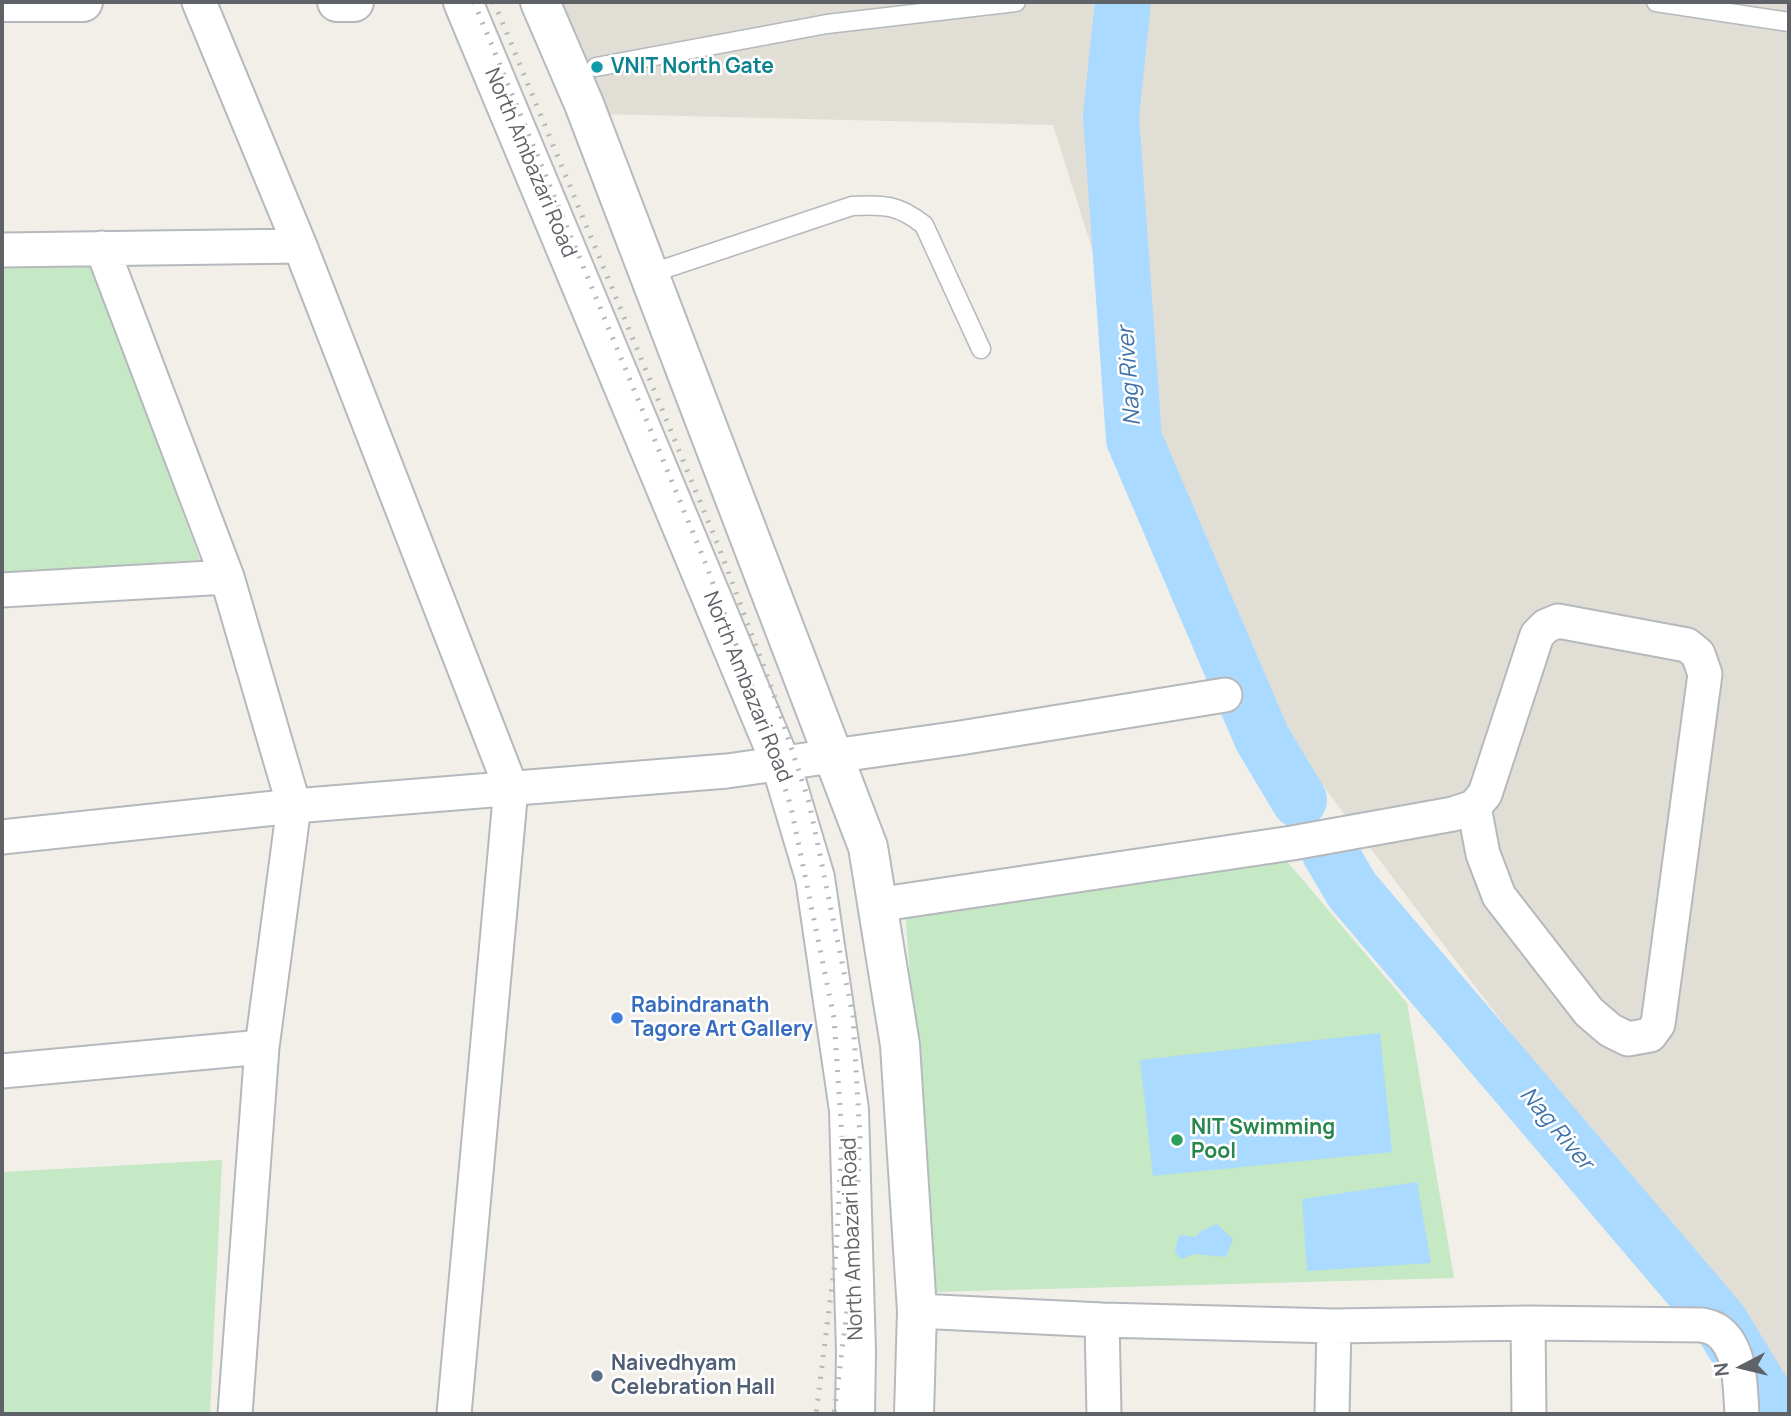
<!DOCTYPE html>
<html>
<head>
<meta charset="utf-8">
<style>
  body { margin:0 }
  #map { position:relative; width:1791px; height:1416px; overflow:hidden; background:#f1efe8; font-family:Manrope,sans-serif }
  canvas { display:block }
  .frame { position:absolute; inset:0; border:4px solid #5f6368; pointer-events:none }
  .north { position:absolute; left:1707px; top:1332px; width:70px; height:70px; -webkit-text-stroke:5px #fff; paint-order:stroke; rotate:263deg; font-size:19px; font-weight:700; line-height:28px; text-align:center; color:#5f6368 }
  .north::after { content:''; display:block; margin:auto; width:24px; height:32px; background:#5f6368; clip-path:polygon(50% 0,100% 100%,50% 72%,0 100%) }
</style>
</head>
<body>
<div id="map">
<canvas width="1791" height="1416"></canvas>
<div class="frame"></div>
<div class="north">N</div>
</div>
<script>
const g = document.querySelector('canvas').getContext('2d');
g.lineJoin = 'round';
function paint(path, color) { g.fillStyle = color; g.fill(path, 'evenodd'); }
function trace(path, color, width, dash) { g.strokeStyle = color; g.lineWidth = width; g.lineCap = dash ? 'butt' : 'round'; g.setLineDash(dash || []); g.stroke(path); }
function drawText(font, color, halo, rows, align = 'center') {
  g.font = font + ' Manrope,sans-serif'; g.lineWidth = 5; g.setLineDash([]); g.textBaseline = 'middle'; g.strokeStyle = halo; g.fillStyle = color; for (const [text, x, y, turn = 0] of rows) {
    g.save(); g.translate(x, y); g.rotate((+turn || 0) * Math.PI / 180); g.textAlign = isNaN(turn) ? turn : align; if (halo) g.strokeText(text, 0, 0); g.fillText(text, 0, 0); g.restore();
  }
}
paint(new Path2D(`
  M 562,2 L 1789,2 L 1789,1414 L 1718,1307 L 1321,783 L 1190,560 L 1053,125 L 602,114 Z`), '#e1ded6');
paint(new Path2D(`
  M 91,264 L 200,560 L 2,573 L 2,267 Z
  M 1285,859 L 1407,1003 L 1454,1278 L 934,1292 L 905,910 Z
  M 222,1160 L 210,1414 L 2,1414 L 2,1172 Z`), '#c5e8c5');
paint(new Path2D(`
  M 1380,1033 L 1392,1152 L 1153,1176 L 1140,1060 Z
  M 1417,1182 L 1431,1263 L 1307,1271 L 1302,1199 Z
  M 1217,1224 L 1233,1239 L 1226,1257 L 1194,1254 L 1181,1259 L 1175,1252 L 1179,1235 L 1195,1237 L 1201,1231 Z`), '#aadaff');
trace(new Path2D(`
  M 1123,2 L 1111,116 L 1134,439 L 1262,738 L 1299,800
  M 1329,851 L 1352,890 L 1721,1323 L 1776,1414`), '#aadaff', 56);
const service = new Path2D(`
  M 1656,2 L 1789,22
  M 596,67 L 827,24 L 1016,2
  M 649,274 L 852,206 C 884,204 899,205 924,225 L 981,349`);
const minor = new Path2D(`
  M 199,2 L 300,246 L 511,788 L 454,1414
  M 102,248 L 227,577 L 294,806 L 262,1047 L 235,1414
  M 2,250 L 300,246
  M 2,590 L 227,577
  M 2,837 L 294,806 L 727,771 L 960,738 L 1225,695
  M 876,905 L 1292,843 L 1453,814 L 1474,807 L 1485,794 L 1537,635 L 1546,626 L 1558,621 L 1687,645 L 1698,654 L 1705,674 L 1658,1024 L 1650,1035 L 1628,1039 L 1610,1030 L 1589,1012 L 1499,896 L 1483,854 L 1474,807
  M 2,1071 L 262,1047
  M 917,1311 L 1102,1320 L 1334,1326 L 1528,1323 L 1529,1414
  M 1102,1320 L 1104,1414
  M 1528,1323 L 1702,1325 C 1707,1326 1714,1328 1718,1331 C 1742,1349 1740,1388 1742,1414
  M 1332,1414 L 1334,1326`);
const tertiary = new Path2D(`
  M 2,2 L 83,2
  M 337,2 L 354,2`);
const secondary = new Path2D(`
  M 463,2 L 781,764 L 815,878 L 849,1110 L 856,1352 L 855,1414
  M 540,2 L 584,104 L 868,847 L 900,1045 L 917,1311 L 914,1414`);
trace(service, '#b5b8bc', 21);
trace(minor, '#b5b8bc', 37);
trace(tertiary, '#b5b8bc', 42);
trace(secondary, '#b6babf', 42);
trace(service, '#fff', 18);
trace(minor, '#fff', 33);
trace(tertiary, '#fff', 38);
trace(secondary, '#fff', 38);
trace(new Path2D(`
  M 474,2 L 703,557 L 755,695 L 791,807 L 834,1018 L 842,1138 L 836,1254 L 816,1414
  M 494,2 L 720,550 L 772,689 L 809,802 L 853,1016 L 860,1138 L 854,1256 L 834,1414`), '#b6b7b8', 5, [2, 9]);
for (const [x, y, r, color] of [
  [597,67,7,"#0f9aa8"],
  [617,1018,7,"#3f7fe0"],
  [1177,1140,7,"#2e9e5b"],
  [597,1376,7,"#5c6f8a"]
]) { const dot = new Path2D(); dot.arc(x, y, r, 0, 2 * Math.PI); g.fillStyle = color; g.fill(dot); trace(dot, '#fff', 2.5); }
drawText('bold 21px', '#0d838f', '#fff', [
  ["VNIT North Gate",611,67]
], 'left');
drawText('21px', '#5f6368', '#fff', [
  ["North Ambazari Road",530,163,67],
  ["North Ambazari Road",747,687,68],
  ["North Ambazari Road",853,1239,-92]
]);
drawText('bold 21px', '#366cbe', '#fff', [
  ["Rabindranath",631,1006],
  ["Tagore Art Gallery",631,1030]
], 'left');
drawText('bold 21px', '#27864d', '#fff', [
  ["NIT Swimming",1191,1128],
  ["Pool",1191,1152]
], 'left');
drawText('bold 21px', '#4e5e75', '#fff', [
  ["Naivedhyam",611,1364],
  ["Celebration Hall",611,1388]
], 'left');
drawText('italic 23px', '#4174aa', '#fff', [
  ["Nag River",1130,376,-94],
  ["Nag River",1556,1129,50]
]);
</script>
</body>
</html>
